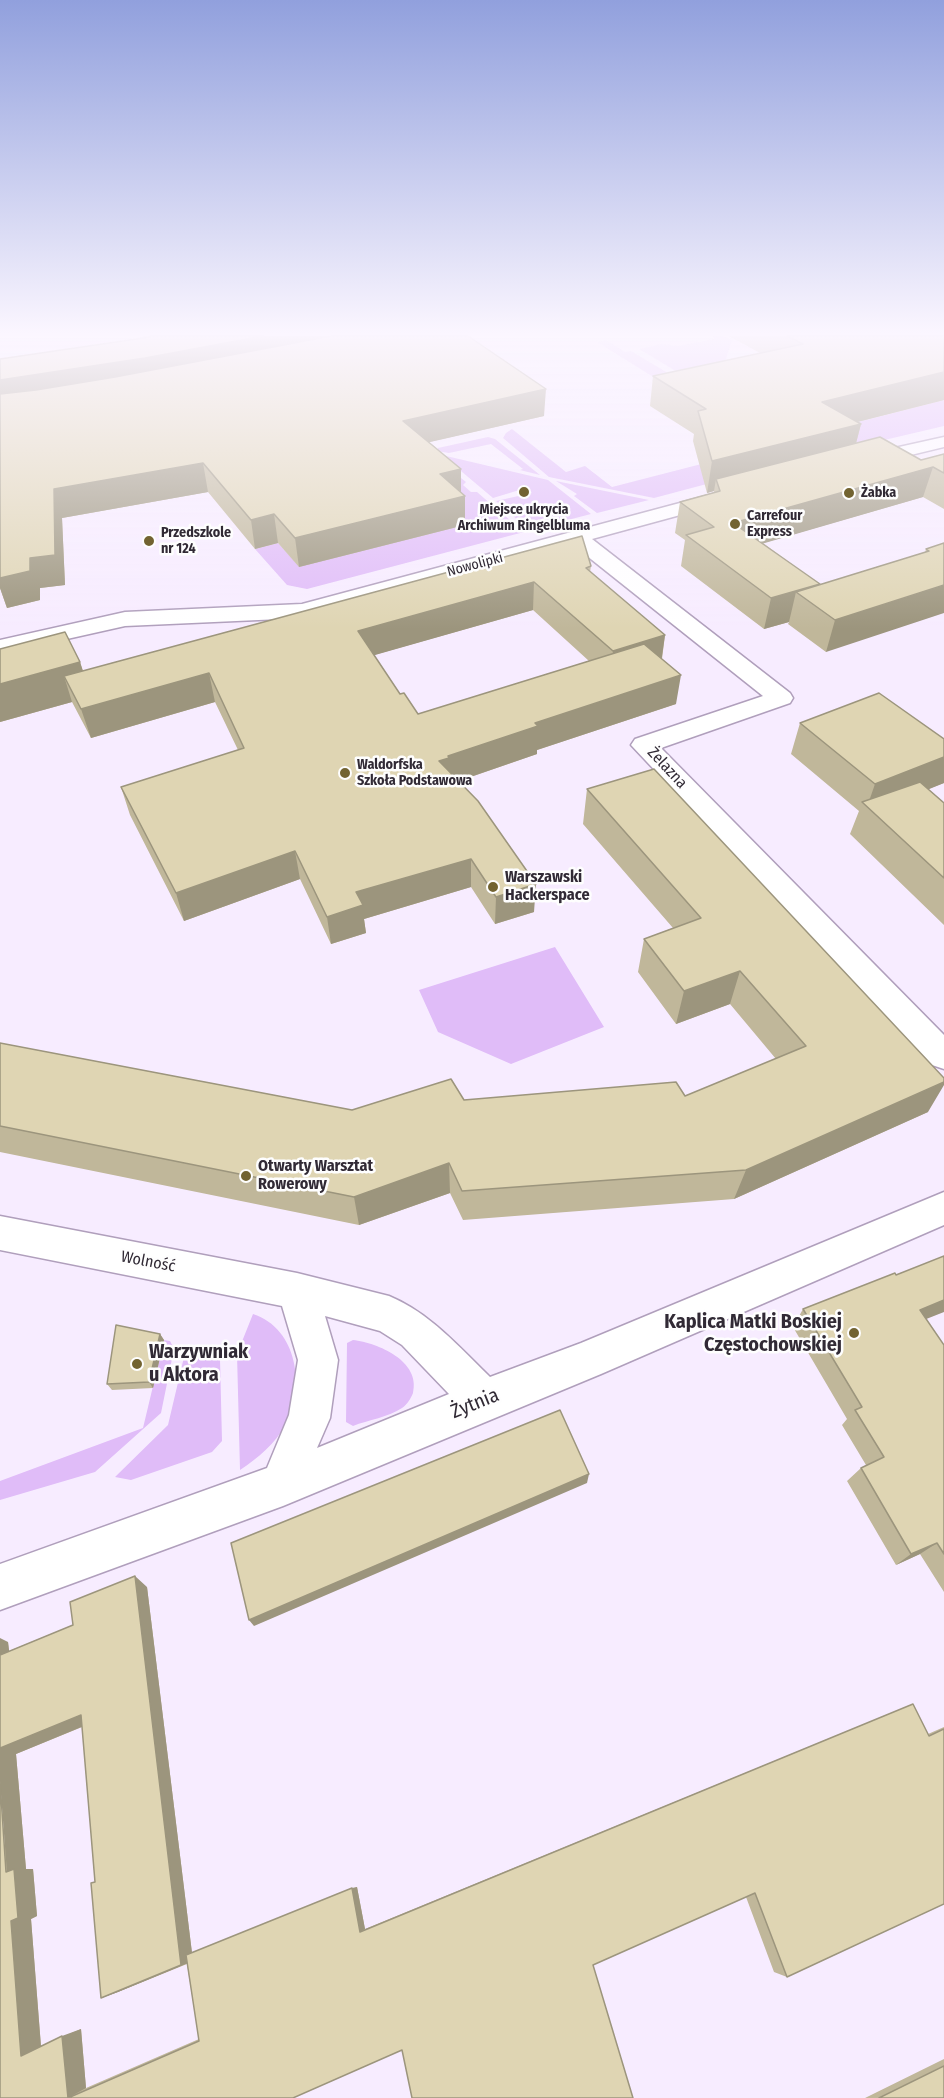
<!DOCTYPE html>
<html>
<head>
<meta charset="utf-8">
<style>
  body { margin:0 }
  canvas { display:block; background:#f7ecff }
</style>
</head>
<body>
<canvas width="944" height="2098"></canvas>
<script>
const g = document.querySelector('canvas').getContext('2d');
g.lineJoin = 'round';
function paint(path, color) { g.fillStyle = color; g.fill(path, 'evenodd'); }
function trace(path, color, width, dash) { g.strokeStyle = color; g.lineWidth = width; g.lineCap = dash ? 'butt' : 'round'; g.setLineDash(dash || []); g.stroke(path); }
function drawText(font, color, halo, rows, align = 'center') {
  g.font = font + ' "Fira Sans Condensed",sans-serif'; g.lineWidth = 5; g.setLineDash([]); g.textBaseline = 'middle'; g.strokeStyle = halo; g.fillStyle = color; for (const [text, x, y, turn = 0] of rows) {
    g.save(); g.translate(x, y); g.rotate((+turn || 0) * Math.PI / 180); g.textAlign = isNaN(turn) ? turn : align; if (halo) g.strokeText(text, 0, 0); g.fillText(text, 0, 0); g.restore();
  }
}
paint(new Path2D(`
  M 713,336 L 723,336 L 732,340 L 720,378 L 699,385 L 639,349 L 662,344 L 677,346 L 714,339 Z
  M 606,340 L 625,352 L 631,351 L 728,409 L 723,411 L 763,436 L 748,473 L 654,498 L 549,477 L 503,438 L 506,433 L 512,429 L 566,472 L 585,466 L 612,487 L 748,452 L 720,434 L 737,429 L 597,342 Z
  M 944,400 L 944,426 L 863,445 L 815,433 Z
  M 488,437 L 495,439 L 540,475 L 520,470 L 523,469 L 491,444 L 449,453 L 437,451 L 438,448 Z
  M 442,455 L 548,480 L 591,514 L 529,530 L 496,501 L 532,493 L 526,488 L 493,498 Z
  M 450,469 L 466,482 L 463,485 L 471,492 L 477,492 L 492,505 L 490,507 L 497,514 L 504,515 L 524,532 L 307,589 L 287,585 L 255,549 L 278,543 L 300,567 Z
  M 556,481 L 649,500 L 597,513 L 574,496 L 577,494 Z
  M 555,947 L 604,1027 L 511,1064 L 438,1032 L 419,990 Z
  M 253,1314 C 298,1329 305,1386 286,1424 C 275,1444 258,1458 240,1470 L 237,1354 Z
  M 164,1340 L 170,1341 L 174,1349 L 161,1413 L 95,1472 L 0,1500 L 0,1481 L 143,1428 Z
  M 353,1340 C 378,1343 421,1361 413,1393 C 411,1398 407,1405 402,1408 C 389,1417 368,1420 353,1426 L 346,1422 L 347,1343 Z
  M 201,1347 C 211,1348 217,1348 220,1359 L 222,1441 L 212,1452 L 131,1480 L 115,1477 L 168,1425 L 184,1357 Z`), '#e0bcf8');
const street = new Path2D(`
  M 944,437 L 944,447 L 861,467 L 854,465 L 852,461 L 854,457 Z
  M 721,492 L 728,494 L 731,498 L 728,502 L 592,539 L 790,693 L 793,698 L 790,703 L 661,748 L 944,1035 L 944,1069 L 932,1065 L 631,745 L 635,739 L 763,696 L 572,544 L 303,618 L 125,626 L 0,654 L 0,640 L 125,612 L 302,604 Z
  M 944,1192 L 944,1225 L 601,1374 L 283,1506 L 0,1610 L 0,1564 L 267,1468 L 289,1415 L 298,1360 L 282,1306 L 0,1250 L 0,1216 L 297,1273 L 389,1296 C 430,1313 459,1347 490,1377 L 581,1343 ZM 325,1316 L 380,1331 L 402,1345 L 449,1394 L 317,1448 L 330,1418 L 338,1360 Z`);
trace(street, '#b09fbc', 3);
paint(street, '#fff');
paint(new Path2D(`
  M 142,336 L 468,336 L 544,416 L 429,442 L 461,469 L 461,493 L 465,525 L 299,567 L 278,543 L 255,549 L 208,492 L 62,518 L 65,585 L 40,588 L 40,600 L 7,608 L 0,588 L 0,358 L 0,359 L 143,338 Z
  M 729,336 L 944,336 L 944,400 L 857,422 L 861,424 L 856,443 L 921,460 L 944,454 L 944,509 L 923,497 L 763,543 L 820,585 L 925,553 L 926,549 L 944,543 L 826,652 L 788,624 L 789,622 L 764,629 L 681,566 L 685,540 L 675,533 L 680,502 L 714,493 L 714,491 L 707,493 L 693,441 L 694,434 L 650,406 L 653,376 L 760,353 Z
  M 591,566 L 590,572 L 665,635 L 662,659 L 676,704 L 537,750 L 537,754 L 459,781 L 534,912 L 495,924 L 471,887 L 364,919 L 366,933 L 331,944 L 300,879 L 184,921 L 130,815 L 121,787 L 238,750 L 215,702 L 91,738 L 72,702 L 0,722 L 0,649 L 80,662 L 83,671 ZM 533,610 L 589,661 L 418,714 L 400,694 L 374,655 Z
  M 800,723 L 944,739 L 944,783 L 928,789 L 944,803 L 944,925 L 850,834 L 859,811 L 791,754 Z
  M 587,789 L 928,1112 L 734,1199 L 463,1220 L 450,1193 L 359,1225 L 0,1152 L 0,1043 L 352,1110 L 464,1100 L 685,1096 L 776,1059 L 730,1004 L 676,1024 L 638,972 L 644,939 L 673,928 L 583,824 Z
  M 803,1309 L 926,1319 L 944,1345 L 944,1592 L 920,1554 L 896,1565 L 847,1481 L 861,1468 L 866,1465 L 842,1425 L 847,1419 L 793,1327 Z
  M 160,1334 L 164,1340 L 153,1388 L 112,1390 L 107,1384 Z
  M 147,1587 L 192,1953 L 357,1887 L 365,1929 L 913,1704 L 928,1734 L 944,1727 L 944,1904 L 787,1977 L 774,1972 L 746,1897 L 293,2098 L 0,2098 L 8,1642 L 9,1651 L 73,1625 ZM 82,1727 L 95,1882 L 101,1998 L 118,1992 L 187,1964 L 199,2039 L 86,2088 L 81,2029 L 41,2046 L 31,1919 L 37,1916 L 33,1869 L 26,1869 L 16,1754 Z
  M 944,2059 L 944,2098 L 865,2098 Z`), '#c0b79a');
paint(new Path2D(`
  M 263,336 L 393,336 L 0,408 L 0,358 L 6,376 Z
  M 944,372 L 944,400 L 814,433 L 822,402 Z
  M 546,389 L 544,416 L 404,448 L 403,421 Z
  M 861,424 L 853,455 L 716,479 L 714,491 L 707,493 L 712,461 Z
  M 203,463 L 208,492 L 62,518 L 65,585 L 40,588 L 40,600 L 7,608 L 0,588 L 0,578 L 30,558 L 54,489 Z
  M 933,467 L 923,497 L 727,554 L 733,523 Z
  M 461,469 L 461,497 L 465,496 L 465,525 L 299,567 L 295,538 L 440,474 Z
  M 274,514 L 278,543 L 255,549 L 251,520 Z
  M 534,582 L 533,610 L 361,659 L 358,631 Z
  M 820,584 L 814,605 L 796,592 L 789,622 L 764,629 L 771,598 Z
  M 944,585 L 944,613 L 826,652 L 835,620 Z
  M 665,635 L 661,663 L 610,679 L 613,651 Z
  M 80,662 L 91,696 L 64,676 L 72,702 L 0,722 L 0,684 Z
  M 209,673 L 215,702 L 91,738 L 81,709 Z
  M 681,675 L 676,704 L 537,750 L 537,754 L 450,784 L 439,761 L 448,756 L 535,723 Z
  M 944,757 L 944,783 L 873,812 L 867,807 L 875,784 Z
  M 295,851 L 300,879 L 184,921 L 176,893 Z
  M 471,859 L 471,887 L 364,919 L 366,933 L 331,944 L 327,917 L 356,892 Z
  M 536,884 L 534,912 L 495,924 L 496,897 Z
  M 740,971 L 730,1004 L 676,1024 L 684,991 Z
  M 944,1082 L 944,1085 L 928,1112 L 734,1199 L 746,1170 Z
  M 449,1163 L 450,1193 L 359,1225 L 354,1197 Z
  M 944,1300 L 944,1312 L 906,1327 L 920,1310 Z
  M 160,1334 L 164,1340 L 153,1388 L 149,1382 Z
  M 589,1474 L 587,1483 L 254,1626 L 249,1620 Z
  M 937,1543 L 920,1554 L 896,1565 L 911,1554 Z
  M 135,1576 L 147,1587 L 193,1961 L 118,1992 L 101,1998 Z
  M 0,1638 L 8,1642 L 11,1666 L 0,1661 Z
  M 81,1715 L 96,1721 L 16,1754 L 26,1869 L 33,1869 L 37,1916 L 31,1919 L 41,2047 L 21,2056 L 0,1781 L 0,1748 Z
  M 357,1887 L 365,1929 L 360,1932 L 352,1888 Z
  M 81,2029 L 86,2088 L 68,2098 L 62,2036 Z`), '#9c957d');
const building = new Path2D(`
  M 150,336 L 263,336 L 145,358 L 0,380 L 0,359 L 150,337 Z
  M 331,336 L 468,336 L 546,389 L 403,421 L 461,469 L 440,474 L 465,496 L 295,538 L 274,514 L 251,520 L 203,463 L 54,489 L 55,555 L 30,558 L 30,571 L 0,578 L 0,394 L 36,390 L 115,377 Z
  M 787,336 L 944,336 L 944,372 L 822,402 L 861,424 L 712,461 L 698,411 L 706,409 L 653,376 L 803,344 Z
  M 880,437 L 921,460 L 944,454 L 944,473 L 933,467 L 733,523 L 820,584 L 771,598 L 686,535 L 714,527 L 680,502 L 720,491 L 716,479 Z
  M 582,536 L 591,566 L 586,568 L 665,635 L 613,651 L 534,582 L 358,631 L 400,694 L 404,693 L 418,714 L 644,644 L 681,675 L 535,723 L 538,726 L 448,756 L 449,758 L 439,761 L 478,801 L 536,884 L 496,897 L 471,859 L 356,892 L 363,905 L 327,917 L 295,851 L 176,893 L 121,787 L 244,748 L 209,673 L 81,709 L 64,676 Z
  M 944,543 L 944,585 L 835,620 L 796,592 L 929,551 L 926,549 Z
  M 65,632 L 80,662 L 0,684 L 0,649 Z
  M 879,693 L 944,739 L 944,757 L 875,784 L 800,723 Z
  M 654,769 L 944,1078 L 944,1082 L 746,1170 L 462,1191 L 449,1163 L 354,1197 L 0,1126 L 0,1043 L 352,1110 L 451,1079 L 464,1100 L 676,1082 L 685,1096 L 806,1046 L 740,971 L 684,991 L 644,939 L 701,918 L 587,789 Z
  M 920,782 L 944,803 L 944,878 L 862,802 Z
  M 944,1256 L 944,1300 L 920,1310 L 944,1345 L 944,1554 L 937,1543 L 911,1554 L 861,1468 L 884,1457 L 855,1410 L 862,1407 L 803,1309 L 895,1273 L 896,1275 Z
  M 116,1325 L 160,1334 L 149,1382 L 107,1384 Z
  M 560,1410 L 589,1474 L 249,1620 L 231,1543 Z
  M 135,1576 L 181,1965 L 101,1998 L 91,1883 L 95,1882 L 81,1715 L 0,1748 L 0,1655 L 73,1625 L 70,1602 Z
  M 913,1704 L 929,1736 L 944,1729 L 944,1904 L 787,1977 L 755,1893 L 593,1965 L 633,2098 L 412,2098 L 402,2050 L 293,2098 L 0,2098 L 0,1781 L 6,1872 L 14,1869 L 18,1918 L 11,1921 L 21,2056 L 62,2036 L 68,2098 L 199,2041 L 186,1955 L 352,1888 L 360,1932 Z
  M 944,2066 L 944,2098 L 879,2098 Z`);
paint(building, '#dfd5b3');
trace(building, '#9c957d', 1.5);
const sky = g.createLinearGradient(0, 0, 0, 629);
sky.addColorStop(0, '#91a0dd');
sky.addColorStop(0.53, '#fbf6ff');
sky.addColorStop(1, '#fbf6ff00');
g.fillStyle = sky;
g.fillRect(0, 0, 944, 629);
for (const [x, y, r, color] of [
  [524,492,6,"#726331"],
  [849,493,6,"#726331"],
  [735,524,6,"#726331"],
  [149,541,6,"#726331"],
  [345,773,6,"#726331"],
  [493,887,6,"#726331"],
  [246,1176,6,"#726331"],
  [854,1333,6,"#726331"],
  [137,1364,6,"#726331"]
]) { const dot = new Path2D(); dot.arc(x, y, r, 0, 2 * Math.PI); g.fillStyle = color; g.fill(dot); trace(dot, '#fefefe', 2); }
drawText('bold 14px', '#312a35', '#fefefe', [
  ["Żabka",861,493],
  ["Miejsce ukrycia",524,510,"center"],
  ["Archiwum Ringelbluma",524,526,"center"],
  ["Carrefour",747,516],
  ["Express",747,532],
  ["Przedszkole",161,533],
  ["nr 124",161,549],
  ["Waldorfska",357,765],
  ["Szkoła Podstawowa",357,781]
], 'left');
drawText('14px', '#312a35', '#fefefe', [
  ["Nowolipki",475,565,-15]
]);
drawText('16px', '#312a35', '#fefefe', [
  ["Żelazna",667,768,47],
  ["Wolność",148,1262,11]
]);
drawText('bold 16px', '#312a35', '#fefefe', [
  ["Warszawski",505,878],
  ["Hackerspace",505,896],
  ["Otwarty Warsztat",258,1167],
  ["Rowerowy",258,1185]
], 'left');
drawText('bold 20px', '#312a35', '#fefefe', [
  ["Kaplica Matki Boskiej",842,1322],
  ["Częstochowskiej",842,1345],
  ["Warzywniak",149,1352,"left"],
  ["u Aktora",149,1375,"left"]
], 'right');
drawText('20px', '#312a35', '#fefefe', [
  ["Żytnia",475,1404,-22]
]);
</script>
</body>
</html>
